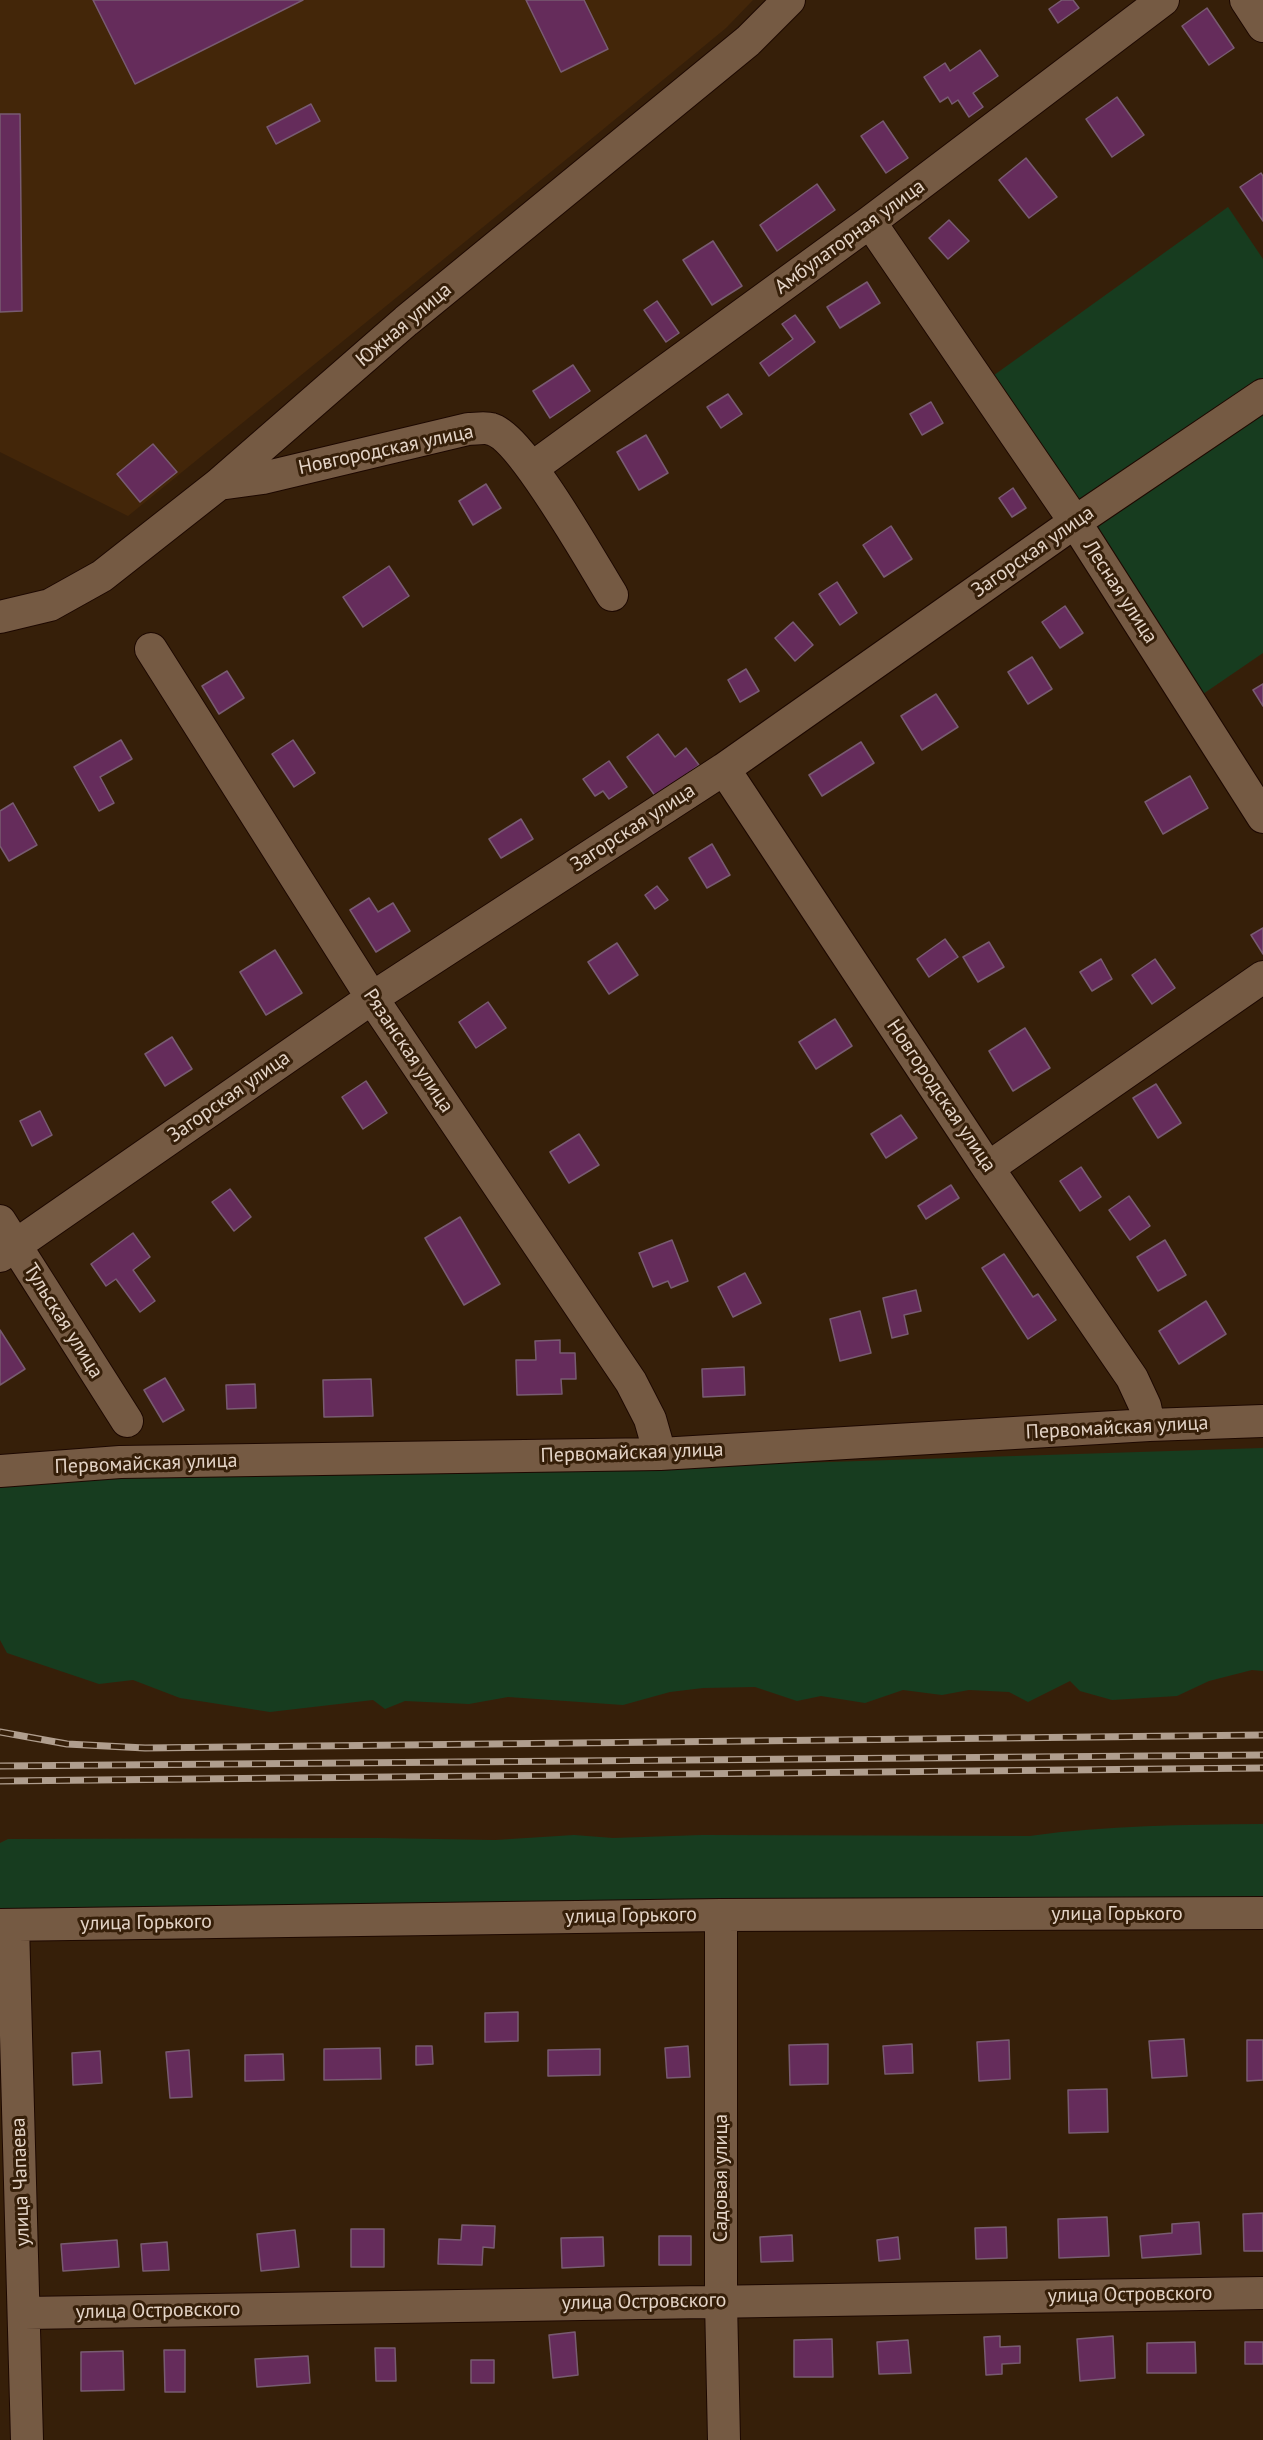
<!DOCTYPE html>
<html>
<head>
<meta charset="utf-8">
<style>
  body { margin:0 }
  canvas { display:block; background:#361f09 }
</style>
</head>
<body>
<canvas width="1263" height="2440"></canvas>
<script>
const g = document.querySelector('canvas').getContext('2d');
g.lineJoin = 'round';
function paint(path, color) { g.fillStyle = color; g.fill(path, 'evenodd'); }
function trace(path, color, width, dash) { g.strokeStyle = color; g.lineWidth = width; g.lineCap = dash ? 'butt' : 'round'; g.setLineDash(dash || []); g.stroke(path); }
function drawText(font, color, halo, rows, align = 'center') {
  g.font = font + ' "PT Sans",sans-serif'; g.lineWidth = 6; g.setLineDash([]); g.textBaseline = 'middle'; g.strokeStyle = halo; g.fillStyle = color; for (const [text, x, y, turn = 0] of rows) {
    g.save(); g.translate(x, y); g.rotate((+turn || 0) * Math.PI / 180); g.textAlign = isNaN(turn) ? turn : align; if (halo) g.strokeText(text, 0, 0); g.fillText(text, 0, 0); g.restore();
  }
}
paint(new Path2D(`
  M 0,0 L 753,0 L 726,28 L 590,140 L 128,516 L 0,452 Z`), '#432609');
paint(new Path2D(`
  M 1228,207 L 1263,259 L 1263,382 L 1076,511 L 990,378 Z
  M 1263,406 L 1263,653 L 1203,694 L 1089,522 Z
  M 1263,1448 L 1263,1671 L 1252,1670 L 1209,1681 L 1177,1696 L 1112,1700 L 1080,1691 L 1070,1681 L 1028,1702 L 1009,1692 L 969,1690 L 942,1695 L 903,1690 L 865,1703 L 821,1696 L 797,1701 L 755,1687 L 703,1688 L 670,1692 L 623,1705 L 508,1697 L 469,1704 L 405,1701 L 385,1709 L 373,1700 L 270,1712 L 180,1698 L 133,1680 L 99,1684 L 7,1653 L 0,1640 L 0,1483 L 140,1471 L 487,1473 Z
  M 1263,1824 L 1263,1901 L 0,1914 L 0,1843 L 8,1839 L 378,1838 L 495,1840 L 574,1835 L 613,1838 L 702,1835 L 1030,1836 C 1107,1825 1185,1825 1263,1824 Z`), '#173c1f');
const building = new Path2D(`
  M 93,0 L 303,0 L 135,84 Z
  M 526,0 L 584,0 L 608,49 L 561,72 Z
  M 1062,0 L 1073,0 L 1079,8 L 1058,23 L 1049,9 Z
  M 1207,8 L 1234,48 L 1209,65 L 1182,26 Z
  M 980,50 L 998,76 L 973,93 L 983,107 L 969,117 L 958,100 L 952,104 L 948,97 L 940,102 L 924,77 L 945,63 L 950,71 Z
  M 1117,97 L 1144,135 L 1112,157 L 1086,119 Z
  M 311,104 L 320,121 L 276,144 L 267,127 Z
  M 0,114 L 20,114 L 22,311 L 0,312 Z
  M 883,121 L 908,158 L 886,173 L 861,136 Z
  M 1026,158 L 1057,197 L 1029,218 L 999,180 Z
  M 1261,173 L 1263,176 L 1263,221 L 1240,187 Z
  M 817,184 L 835,210 L 777,251 L 760,225 Z
  M 949,220 L 969,241 L 948,259 L 929,238 Z
  M 713,241 L 742,286 L 712,305 L 683,260 Z
  M 867,282 L 880,303 L 840,328 L 827,307 Z
  M 657,301 L 679,333 L 666,342 L 644,310 Z
  M 795,315 L 815,342 L 769,376 L 760,363 L 793,339 L 782,324 Z
  M 573,365 L 590,391 L 550,418 L 533,391 Z
  M 728,394 L 742,414 L 721,428 L 707,407 Z
  M 931,402 L 943,423 L 922,435 L 910,414 Z
  M 646,435 L 668,473 L 639,490 L 617,452 Z
  M 153,444 L 177,472 L 140,502 L 117,474 Z
  M 486,484 L 501,508 L 473,525 L 459,501 Z
  M 1013,488 L 1026,508 L 1012,517 L 999,498 Z
  M 891,526 L 912,559 L 884,577 L 863,545 Z
  M 389,566 L 409,596 L 363,627 L 343,597 Z
  M 837,582 L 857,613 L 840,625 L 819,594 Z
  M 1065,606 L 1083,633 L 1060,648 L 1042,622 Z
  M 793,622 L 813,645 L 795,661 L 775,638 Z
  M 1032,657 L 1052,689 L 1028,704 L 1008,672 Z
  M 746,669 L 759,691 L 740,702 L 728,680 Z
  M 227,671 L 244,698 L 219,714 L 202,686 Z
  M 1263,684 L 1263,706 L 1253,690 Z
  M 936,694 L 958,727 L 922,750 L 901,716 Z
  M 658,734 L 675,757 L 686,748 L 699,765 L 656,797 L 627,757 Z
  M 121,740 L 132,759 L 100,777 L 114,803 L 99,811 L 74,767 Z
  M 293,740 L 315,773 L 294,787 L 272,754 Z
  M 861,742 L 874,763 L 822,796 L 809,775 Z
  M 609,761 L 627,787 L 609,799 L 603,791 L 595,796 L 583,779 Z
  M 1190,776 L 1208,808 L 1163,834 L 1145,802 Z
  M 13,803 L 37,845 L 9,861 L 0,846 L 0,811 Z
  M 521,819 L 533,839 L 501,858 L 489,839 Z
  M 712,844 L 730,875 L 707,888 L 689,858 Z
  M 657,886 L 668,900 L 655,909 L 645,895 Z
  M 369,898 L 378,912 L 393,903 L 410,931 L 376,952 L 350,910 Z
  M 1263,928 L 1263,954 L 1251,935 Z
  M 945,939 L 958,957 L 929,977 L 917,959 Z
  M 989,942 L 1004,967 L 978,982 L 963,957 Z
  M 617,943 L 638,975 L 609,994 L 588,962 Z
  M 275,950 L 302,993 L 266,1015 L 240,972 Z
  M 1101,959 L 1112,979 L 1092,991 L 1080,972 Z
  M 1155,959 L 1175,988 L 1152,1004 L 1132,975 Z
  M 488,1002 L 506,1028 L 476,1048 L 459,1022 Z
  M 835,1019 L 852,1046 L 816,1069 L 799,1042 Z
  M 1025,1028 L 1050,1068 L 1013,1091 L 989,1051 Z
  M 172,1037 L 192,1069 L 165,1086 L 145,1054 Z
  M 366,1081 L 387,1113 L 363,1129 L 342,1097 Z
  M 1156,1084 L 1181,1123 L 1158,1138 L 1133,1098 Z
  M 40,1111 L 52,1135 L 32,1146 L 20,1121 Z
  M 901,1115 L 917,1138 L 886,1158 L 871,1134 Z
  M 579,1134 L 599,1165 L 569,1183 L 550,1152 Z
  M 1081,1167 L 1101,1197 L 1080,1211 L 1060,1181 Z
  M 951,1185 L 959,1198 L 926,1219 L 918,1206 Z
  M 230,1189 L 251,1217 L 234,1231 L 212,1202 Z
  M 1129,1196 L 1150,1226 L 1130,1240 L 1109,1210 Z
  M 460,1217 L 500,1284 L 464,1305 L 425,1238 Z
  M 133,1233 L 150,1257 L 133,1270 L 155,1301 L 140,1312 L 116,1279 L 106,1286 L 91,1264 Z
  M 672,1240 L 688,1281 L 671,1288 L 668,1281 L 653,1287 L 639,1253 Z
  M 1165,1240 L 1186,1275 L 1158,1291 L 1137,1257 Z
  M 1004,1254 L 1033,1297 L 1038,1294 L 1056,1320 L 1028,1339 L 982,1268 Z
  M 745,1273 L 761,1303 L 733,1317 L 718,1287 Z
  M 916,1290 L 921,1311 L 904,1315 L 908,1334 L 892,1338 L 883,1298 Z
  M 1206,1301 L 1226,1334 L 1179,1364 L 1159,1331 Z
  M 860,1311 L 871,1353 L 840,1361 L 830,1319 Z
  M 0,1330 L 25,1369 L 0,1385 Z
  M 560,1340 L 560,1353 L 575,1353 L 576,1379 L 561,1379 L 562,1394 L 517,1395 L 516,1360 L 536,1360 L 535,1341 Z
  M 744,1367 L 745,1395 L 703,1397 L 702,1369 Z
  M 165,1378 L 184,1410 L 163,1422 L 144,1390 Z
  M 371,1379 L 373,1416 L 324,1417 L 323,1380 Z
  M 255,1384 L 256,1408 L 227,1409 L 226,1385 Z
  M 518,2012 L 518,2041 L 485,2042 L 485,2013 Z
  M 1184,2039 L 1187,2076 L 1152,2078 L 1149,2041 Z
  M 1009,2040 L 1010,2079 L 979,2081 L 977,2042 Z
  M 1247,2040 L 1263,2040 L 1263,2080 L 1247,2081 Z
  M 828,2044 L 828,2084 L 790,2085 L 789,2045 Z
  M 912,2044 L 913,2073 L 885,2074 L 883,2046 Z
  M 416,2046 L 432,2046 L 433,2064 L 416,2065 Z
  M 688,2046 L 690,2077 L 667,2078 L 665,2048 Z
  M 380,2048 L 381,2079 L 324,2080 L 324,2049 Z
  M 600,2049 L 600,2075 L 548,2076 L 548,2050 Z
  M 189,2050 L 192,2097 L 170,2098 L 166,2052 Z
  M 100,2051 L 102,2083 L 73,2085 L 72,2053 Z
  M 283,2054 L 284,2080 L 245,2081 L 245,2055 Z
  M 1107,2089 L 1108,2132 L 1069,2133 L 1068,2090 Z
  M 1263,2213 L 1263,2251 L 1244,2251 L 1243,2214 Z
  M 1107,2217 L 1109,2256 L 1059,2258 L 1058,2219 Z
  M 1199,2222 L 1201,2254 L 1142,2258 L 1140,2236 L 1172,2233 L 1172,2224 Z
  M 462,2225 L 495,2226 L 494,2248 L 483,2247 L 482,2265 L 438,2264 L 439,2239 L 461,2240 Z
  M 1006,2227 L 1007,2258 L 976,2259 L 975,2228 Z
  M 351,2229 L 384,2229 L 384,2267 L 351,2267 Z
  M 295,2230 L 299,2267 L 261,2271 L 257,2234 Z
  M 792,2235 L 793,2261 L 761,2262 L 760,2237 Z
  M 659,2236 L 691,2236 L 691,2265 L 659,2265 Z
  M 603,2237 L 604,2266 L 562,2268 L 561,2238 Z
  M 898,2237 L 900,2259 L 879,2261 L 877,2240 Z
  M 117,2240 L 119,2267 L 63,2271 L 61,2244 Z
  M 167,2242 L 169,2270 L 143,2271 L 141,2244 Z
  M 575,2332 L 578,2375 L 553,2378 L 549,2335 Z
  M 1000,2336 L 1000,2347 L 1020,2346 L 1020,2363 L 1002,2364 L 1002,2374 L 986,2375 L 984,2337 Z
  M 1113,2336 L 1115,2378 L 1080,2381 L 1077,2339 Z
  M 832,2339 L 833,2377 L 794,2377 L 794,2340 Z
  M 908,2340 L 911,2373 L 879,2374 L 877,2342 Z
  M 1195,2342 L 1196,2373 L 1147,2373 L 1147,2343 Z
  M 1245,2342 L 1263,2342 L 1263,2364 L 1245,2364 Z
  M 375,2348 L 395,2348 L 396,2381 L 376,2381 Z
  M 164,2350 L 185,2350 L 185,2392 L 165,2392 Z
  M 123,2351 L 124,2390 L 81,2391 L 81,2352 Z
  M 308,2356 L 310,2383 L 257,2387 L 255,2359 Z
  M 471,2360 L 494,2360 L 494,2383 L 471,2383 Z`);
paint(building, '#652c5b');
trace(building, '#785b71', 1.5);
const minor = new Path2D(`
  M 1246,0 L 1263,26
  M 870,222 L 1075,522 L 1263,817
  M 532,468 L 870,222 L 1163,0
  M 219,484 L 263,478 L 468,429 C 475,429 485,427 491,429 C 522,437 592,563 612,595
  M 0,617 L 50,605 L 102,576 L 219,484 L 406,321 L 748,41 L 789,0
  M 151,649 L 372,998 L 631,1382 L 650,1419 L 660,1454
  M 724,769 L 988,1168 L 1132,1378 L 1145,1406 L 1149,1425
  M 988,1168 L 1263,977
  M 0,1221 L 127,1421
  M 0,1256 L 372,998 L 724,769 L 1075,522 L 1263,395
  M 0,1471 L 120,1462 L 660,1454 L 1149,1425 L 1263,1421
  M 721,1915 L 721,2301 L 724,2440
  M 0,1925 L 721,1915 L 1263,1913
  M 13,1925 L 27,2440
  M 25,2313 L 1263,2293`);
trace(minor, '#1d0800', 34);
trace(minor, '#755a43', 32);
const rail = new Path2D(`
  M 0,1732 L 67,1744 L 145,1748 L 1263,1735
  M 0,1766 L 1263,1755
  M 0,1781 L 1263,1768`);
trace(rail, '#b09e8e', 7);
trace(rail, '#361f09', 4.5, [14]);
drawText('20px', '#e4d4c7', '#361f09', [
  ["Амбулаторная улица",850,237,-36],
  ["Южная улица",404,325,-40],
  ["Новгородская улица",386,450,-12],
  ["Загорская улица",1033,552,-35],
  ["Лесная улица",1120,592,57],
  ["Загорская улица",633,828,-33],
  ["Рязанская улица",408,1051,56],
  ["Новгородская улица",941,1096,56],
  ["Загорская улица",229,1097,-35],
  ["Тульская улица",63,1321,58],
  ["Первомайская улица",1117,1428,-3],
  ["Первомайская улица",632,1453,-2],
  ["Первомайская улица",146,1464,-2],
  ["улица Горького",1117,1914],
  ["улица Горького",631,1916,-1],
  ["улица Горького",146,1923,-1],
  ["Садовая улица",721,2178,-90],
  ["улица Чапаева",21,2182,-92],
  ["улица Островского",1130,2295,-1],
  ["улица Островского",644,2302,-1],
  ["улица Островского",158,2311,-1]
]);
</script>
</body>
</html>
